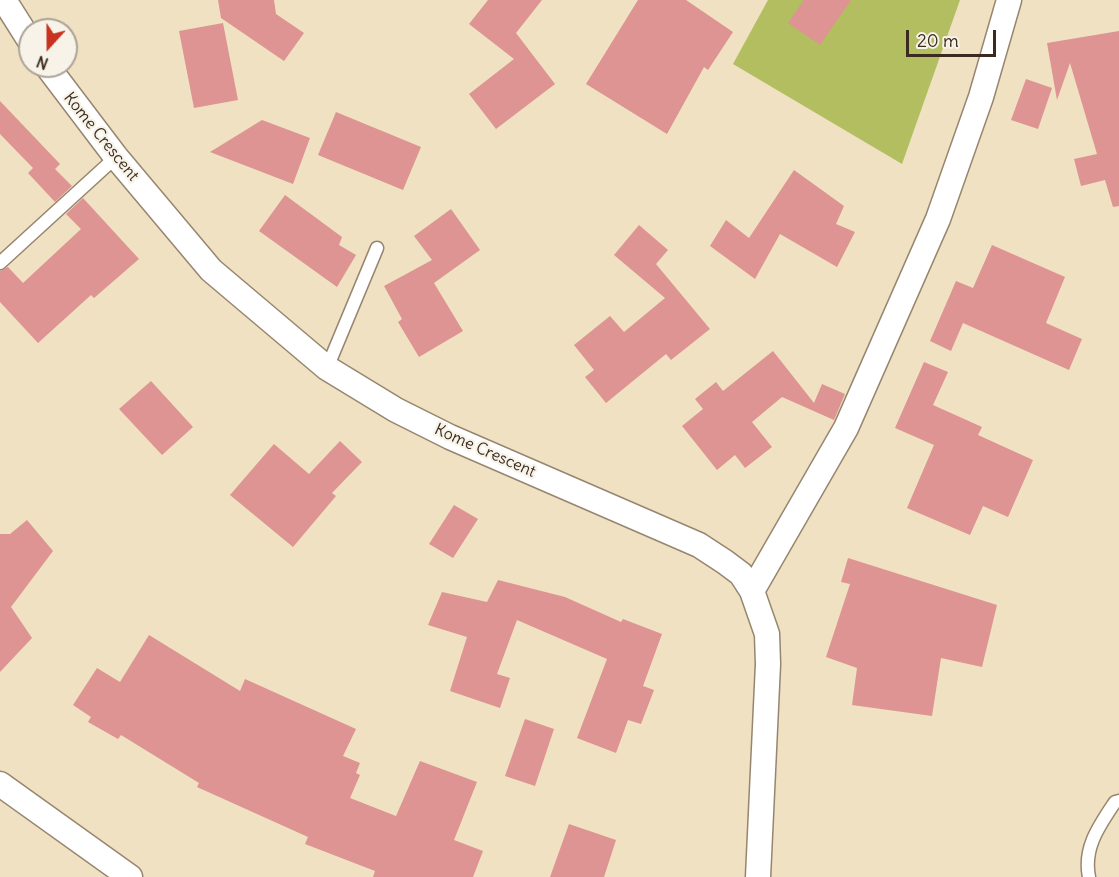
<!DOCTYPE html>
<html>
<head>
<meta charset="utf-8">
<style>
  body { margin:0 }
  #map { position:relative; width:1119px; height:877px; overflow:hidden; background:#f0e1c2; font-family:Delius,sans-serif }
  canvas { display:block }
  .north { position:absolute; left:18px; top:18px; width:60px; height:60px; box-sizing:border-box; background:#f7f3e8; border:2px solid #aca397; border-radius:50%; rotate:201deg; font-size:16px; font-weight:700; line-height:24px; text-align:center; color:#3b2a1e }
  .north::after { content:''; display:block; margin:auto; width:21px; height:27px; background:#c8321e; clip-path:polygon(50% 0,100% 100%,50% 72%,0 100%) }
  .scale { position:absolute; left:906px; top:30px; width:90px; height:27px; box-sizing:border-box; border:3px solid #3b2a1e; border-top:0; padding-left:8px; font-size:18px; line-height:21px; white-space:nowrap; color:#3b2a1e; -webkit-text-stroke:4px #f7f3e8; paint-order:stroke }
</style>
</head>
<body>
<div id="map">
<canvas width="1119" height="877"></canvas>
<div class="north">N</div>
<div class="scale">20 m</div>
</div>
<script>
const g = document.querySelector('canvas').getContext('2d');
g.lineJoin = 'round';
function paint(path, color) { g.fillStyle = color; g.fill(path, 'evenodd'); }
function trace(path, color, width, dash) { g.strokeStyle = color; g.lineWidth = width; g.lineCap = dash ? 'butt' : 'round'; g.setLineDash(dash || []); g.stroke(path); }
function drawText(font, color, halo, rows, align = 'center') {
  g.font = font + ' Delius,sans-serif'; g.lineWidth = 4.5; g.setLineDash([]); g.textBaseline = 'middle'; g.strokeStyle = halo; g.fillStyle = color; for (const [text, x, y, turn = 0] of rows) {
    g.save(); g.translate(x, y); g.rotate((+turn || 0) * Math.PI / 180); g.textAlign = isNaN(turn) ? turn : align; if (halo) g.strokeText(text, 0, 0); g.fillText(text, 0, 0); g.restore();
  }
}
paint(new Path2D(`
  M 768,0 L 960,0 L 902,164 L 733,64 Z`), '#b2be60');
paint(new Path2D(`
  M 218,0 L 274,0 L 276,14 L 304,33 L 284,61 L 221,18 Z
  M 488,0 L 542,0 L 516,33 L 555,84 L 496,129 L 469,94 L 514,59 L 469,24 Z
  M 638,0 L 686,0 L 733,32 L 708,70 L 704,67 L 667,134 L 586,84 Z
  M 804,0 L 851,0 L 820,45 L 788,23 Z
  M 223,23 L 238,100 L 194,108 L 179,31 Z
  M 1119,31 L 1119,206 L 1113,207 L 1105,180 L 1081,186 L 1074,159 L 1097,154 L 1070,63 L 1057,100 L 1047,43 Z
  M 1026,79 L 1052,88 L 1038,129 L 1011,120 Z
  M 0,101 L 60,164 L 55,169 L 72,186 L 55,202 L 28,173 L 33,168 L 0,134 Z
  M 336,112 L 421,147 L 403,190 L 318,155 Z
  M 262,120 L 310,138 L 293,184 L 210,152 Z
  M 794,170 L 844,206 L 836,224 L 855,232 L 837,267 L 780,234 L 755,279 L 710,246 L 726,220 L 749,238 Z
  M 285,195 L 342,237 L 339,245 L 356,255 L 337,287 L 259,231 Z
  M 83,198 L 139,259 L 94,298 L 91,295 L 38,343 L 0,302 L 0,271 L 8,267 L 23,283 L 81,229 L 66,214 Z
  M 451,209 L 480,250 L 434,283 L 463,331 L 419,357 L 398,322 L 402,319 L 384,286 L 432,260 L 414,236 Z
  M 639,225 L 668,250 L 656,264 L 710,329 L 671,360 L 666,354 L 606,403 L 585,377 L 594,370 L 574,345 L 610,316 L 624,332 L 665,298 L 614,255 Z
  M 992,245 L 1065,277 L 1046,323 L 1082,339 L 1069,370 L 963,323 L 951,351 L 930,341 L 956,281 L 973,288 Z
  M 773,351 L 814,403 L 822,384 L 845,394 L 834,420 L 782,397 L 752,422 L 772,447 L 745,468 L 735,455 L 717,470 L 682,426 L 703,409 L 695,399 L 716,382 L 723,391 Z
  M 924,362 L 948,372 L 933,405 L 982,427 L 978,435 L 1033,460 L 1008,517 L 983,506 L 970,535 L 907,508 L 934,445 L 895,428 Z
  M 151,381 L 193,427 L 162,455 L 119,409 Z
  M 340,441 L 362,462 L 332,493 L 336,496 L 293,547 L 230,495 L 274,444 L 309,474 Z
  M 454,505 L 478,519 L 453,558 L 429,544 Z
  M 27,520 L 53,551 L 11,607 L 32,638 L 0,672 L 0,534 L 10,534 Z
  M 848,558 L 997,605 L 982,667 L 941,658 L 932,716 L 852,705 L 857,668 L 826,657 L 850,584 L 841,582 Z
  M 498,580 L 565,597 L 621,622 L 623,619 L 662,634 L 643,686 L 654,690 L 641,724 L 628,720 L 616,753 L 577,738 L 607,659 L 517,620 L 497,674 L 510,678 L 500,708 L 450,691 L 467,637 L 428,625 L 442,592 L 487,602 Z
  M 149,635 L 240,691 L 245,679 L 356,729 L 343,756 L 360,763 L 356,773 L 360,775 L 350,798 L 396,816 L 420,761 L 477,782 L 454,840 L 483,851 L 473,877 L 373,877 L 375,871 L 305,844 L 308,837 L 197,787 L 199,783 L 121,735 L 118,739 L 88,722 L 91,717 L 73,705 L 97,668 L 120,682 Z
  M 525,719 L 554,729 L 535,786 L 505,776 Z
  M 569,824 L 616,840 L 604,877 L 550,877 Z`), '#dd9492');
const lane = new Path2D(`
  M 0,263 L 116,157
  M 327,368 L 377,248
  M 1089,877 C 1083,848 1099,826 1115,802 L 1119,801`);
const street = new Path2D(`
  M 4,0 L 30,41
  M 47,66 L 116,157 L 211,270 L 327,368 L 396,410 L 450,437 L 699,545 L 725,562 L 741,574 L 752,591 L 767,634 L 768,664 L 758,877
  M 752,591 L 846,428 L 938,219 L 981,97 L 1009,0
  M 0,784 L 130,877`);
trace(lane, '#968670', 15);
trace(street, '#968670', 27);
trace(lane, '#fff', 12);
trace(street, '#fff', 24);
drawText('16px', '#3b2a1e', '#f7f3e8', [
  ["Kome Crescent",101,137,51],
  ["Kome Crescent",485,451,24]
]);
</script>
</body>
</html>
